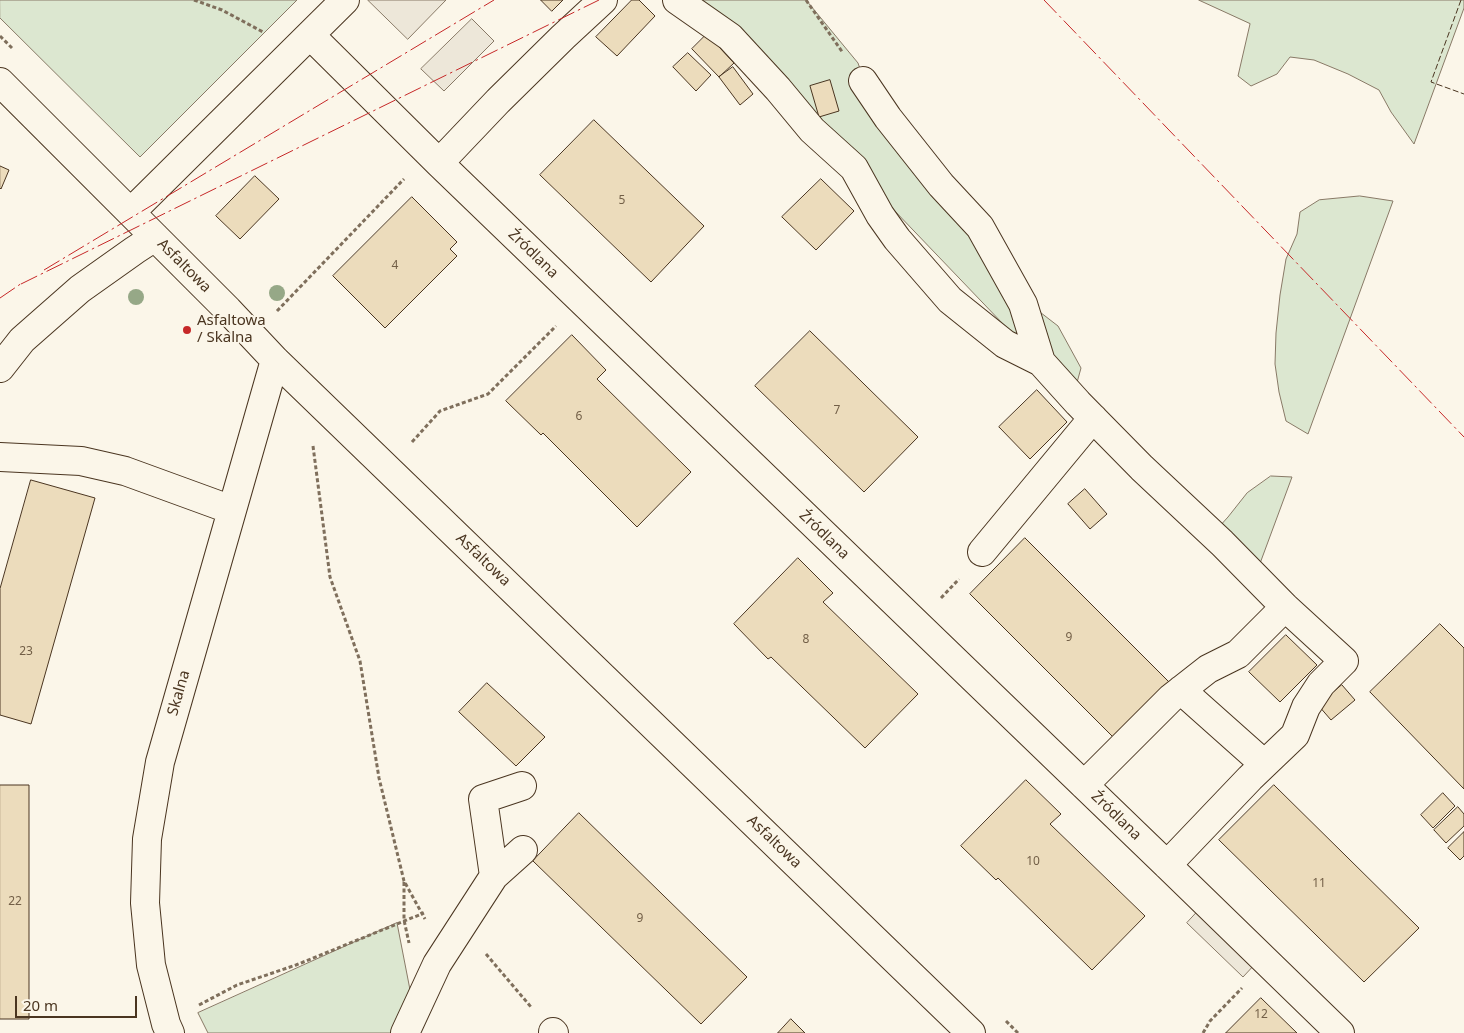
<!DOCTYPE html>
<html>
<head>
<meta charset="utf-8">
<style>
  body { margin:0 }
  #map { position:relative; width:1464px; height:1033px; overflow:hidden; background:#fbf6e9; font-family:"Noto Sans",sans-serif }
  canvas { display:block }
  .scale { position:absolute; left:15px; top:996px; width:122px; height:22px; box-sizing:border-box; border:2px solid #4a3520; border-top:0; padding-left:6px; font-size:15px; line-height:18px; white-space:nowrap; color:#4a3520; -webkit-text-stroke:4px #fbf6e9; paint-order:stroke }
</style>
</head>
<body>
<div id="map">
<canvas width="1464" height="1033"></canvas>
<div class="scale">20 m</div>
</div>
<script>
const g = document.querySelector('canvas').getContext('2d');
g.lineJoin = 'round';
function paint(path, color) { g.fillStyle = color; g.fill(path, 'evenodd'); }
function trace(path, color, width, dash) { g.strokeStyle = color; g.lineWidth = width; g.lineCap = dash ? 'butt' : 'round'; g.setLineDash(dash || []); g.stroke(path); }
function drawText(font, color, halo, rows, align = 'center') {
  g.font = font + ' "Noto Sans",sans-serif'; g.lineWidth = 4; g.setLineDash([]); g.textBaseline = 'middle'; g.strokeStyle = halo; g.fillStyle = color; for (const [text, x, y, turn = 0] of rows) {
    g.save(); g.translate(x, y); g.rotate((+turn || 0) * Math.PI / 180); g.textAlign = isNaN(turn) ? turn : align; if (halo) g.strokeText(text, 0, 0); g.fillText(text, 0, 0); g.restore();
  }
}
const green = new Path2D(`
  M 0,0 L 297,0 L 140,157 L 0,18 Z
  M 703,0 L 806,0 L 858,63 L 870,97 L 958,219 L 1001,282 L 1058,326 L 1081,368 L 1073,397 L 710,18 Z
  M 1199,0 L 1464,0 L 1464,8 L 1414,144 L 1391,112 L 1379,90 L 1348,74 L 1314,60 L 1290,57 L 1277,74 L 1251,86 L 1238,76 L 1250,24 Z
  M 1360,196 L 1393,201 L 1308,434 L 1286,421 L 1279,392 L 1275,364 L 1276,333 L 1280,295 L 1286,259 L 1297,234 L 1300,212 L 1319,200 Z
  M 1271,476 L 1292,477 L 1252,585 L 1208,539 L 1228,517 L 1247,493 Z
  M 397,923 L 412,1000 L 397,1033 L 208,1033 L 198,1013 Z`);
paint(green, '#dce7d0');
trace(green, '#887966', 1);
const parking = new Path2D(`
  M 368,0 L 446,0 L 408,39 Z
  M 472,19 L 494,41 L 444,91 L 421,69 Z
  M 1200,909 L 1256,963 L 1243,977 L 1187,923 Z`);
paint(parking, '#ede7d9');
trace(parking, '#887966', 1);
const building = new Path2D(`
  M 541,0 L 563,0 L 552,11 Z
  M 632,0 L 639,0 L 655,16 L 617,56 L 596,37 Z
  M 707,34 L 734,63 L 719,77 L 692,49 Z
  M 688,53 L 711,75 L 696,91 L 673,67 Z
  M 733,67 L 753,94 L 740,105 L 719,77 Z
  M 830,80 L 839,111 L 819,117 L 810,86 Z
  M 594,120 L 704,226 L 651,282 L 540,175 Z
  M 0,166 L 9,170 L 1,189 L 0,188 Z
  M 255,176 L 279,199 L 240,239 L 216,216 Z
  M 821,179 L 854,211 L 816,250 L 782,217 Z
  M 412,197 L 457,242 L 450,249 L 457,256 L 385,328 L 333,276 Z
  M 810,331 L 918,437 L 864,492 L 755,386 Z
  M 572,335 L 606,370 L 597,379 L 691,472 L 637,527 L 543,433 L 541,435 L 506,401 Z
  M 1037,390 L 1067,422 L 1030,459 L 999,427 Z
  M 31,480 L 95,498 L 31,724 L 0,715 L 0,589 Z
  M 1085,489 L 1107,514 L 1090,529 L 1068,504 Z
  M 1025,538 L 1169,682 L 1113,737 L 970,594 Z
  M 798,558 L 833,593 L 823,602 L 918,694 L 865,748 L 771,657 L 768,659 L 734,624 Z
  M 1440,624 L 1464,648 L 1464,789 L 1370,692 Z
  M 1286,635 L 1317,665 L 1280,702 L 1249,672 Z
  M 487,683 L 545,737 L 516,766 L 459,712 Z
  M 1342,685 L 1355,700 L 1331,720 L 1318,705 Z
  M 1026,780 L 1061,814 L 1050,824 L 1145,916 L 1092,970 L 998,878 L 996,880 L 961,846 Z
  M 0,785 L 29,785 L 29,1019 L 0,1019 Z
  M 1274,785 L 1419,928 L 1364,982 L 1219,840 Z
  M 1443,793 L 1455,806 L 1433,828 L 1421,815 Z
  M 1458,807 L 1464,814 L 1464,826 L 1446,843 L 1434,830 Z
  M 579,813 L 747,977 L 701,1024 L 533,861 Z
  M 1464,832 L 1464,856 L 1460,860 L 1448,848 Z
  M 1261,998 L 1297,1033 L 1226,1033 Z
  M 791,1019 L 805,1033 L 778,1033 Z`);
paint(building, '#ecdcbc');
trace(building, '#4a3520', 1);
const minor = new Path2D(`
  M 677,0 L 730,37 L 778,89 L 812,130 L 854,168 L 880,215 L 897,239 L 950,300 L 1005,344 L 1041,362 L 1078,403 L 1142,468 L 1222,543 L 1285,607 L 1344,661 L 1321,684 L 1306,707 L 1295,735 L 1250,778 L 1167,865
  M 310,35 L 439,163 L 1167,865 L 1340,1033
  M 863,81 L 888,118 L 941,185 L 980,227 L 1023,304 L 1041,362
  M 0,82 L 228,310 L 275,360 L 971,1033
  M 439,163 L 498,101 L 563,37 L 603,0
  M 131,212 L 345,0
  M 0,368 L 22,340 L 80,289 L 135,250 L 155,237
  M 0,457 L 81,461 L 125,471 L 232,510
  M 982,552 L 1093,418
  M 1181,690 L 1254,755
  M 1084,785 L 1171,698 L 1208,669 L 1238,654 L 1285,607
  M 494,876 L 483,799 L 522,786
  M 553,1032 L 554,1033
  M 170,1033 L 166,1024 L 151,965 L 145,903 L 147,839 L 160,762 L 275,360
  M 405,1033 L 437,964 L 494,876 L 523,850`);
trace(minor, '#4a3520', 30);
trace(new Path2D(`
  M 194,0 L 222,10 L 263,32
  M 806,0 L 843,53
  M 0,36 L 12,48
  M 277,311 L 404,179
  M 412,442 L 440,411 L 488,394 L 556,326
  M 313,446 L 330,577 L 360,661 L 379,778 L 404,881 L 425,919
  M 941,598 L 959,579
  M 404,882 L 404,920 L 409,943
  M 486,954 L 531,1007
  M 199,1005 L 237,985 L 296,965 L 424,913
  M 1006,1021 L 1018,1033
  M 1203,1033 L 1210,1021 L 1242,988`), '#7f6f5c', 3, [4, 2.5]);
trace(minor, '#fbf6e9', 28);
trace(new Path2D(`
  M 1461,0 L 1431,82 L 1464,94`), '#4a3520', 1, [6, 2.5]);
trace(new Path2D(`
  M 1044,0 L 1464,437
  M 44,270 L 494,0
  M 21,284 L 599,0
  M 0,298 L 22,283`), '#c62828', 1, [18, 4, 2.5, 4]);
g.fillStyle = '#96a887';
for (const [x, y] of [
  [277,293],
  [136,297]
]) { g.beginPath(); g.arc(x, y, 8, 0, 2 * Math.PI); g.fill(); }
for (const [x, y, r, color] of [
  [187,330,5,"#c62828"]
]) { const dot = new Path2D(); dot.arc(x, y, r, 0, 2 * Math.PI); g.fillStyle = color; g.fill(dot); trace(dot, '#fbf6e9', 2); }
drawText('12px', '#725f47', null, [
  ["5",622,201],
  ["4",395,266],
  ["7",837,411],
  ["6",579,417],
  ["9",1069,638],
  ["8",806,640],
  ["23",26,652],
  ["10",1033,862],
  ["11",1319,884],
  ["22",15,902],
  ["9",640,919],
  ["12",1261,1015]
]);
drawText('15px', '#4a3520', '#fbf6e9', [
  ["Źródlana",533,254,44],
  ["Asfaltowa",184,266,45],
  ["Źródlana",824,535,44],
  ["Asfaltowa",483,560,44],
  ["Skalna",179,693,-74],
  ["Źródlana",1116,816,44],
  ["Asfaltowa",774,842,44]
]);
drawText('15px', '#4a3520', '#fbf6e9', [
  ["Asfaltowa",197,321],
  ["/ Skalna",197,338]
], 'left');
</script>
</body>
</html>
